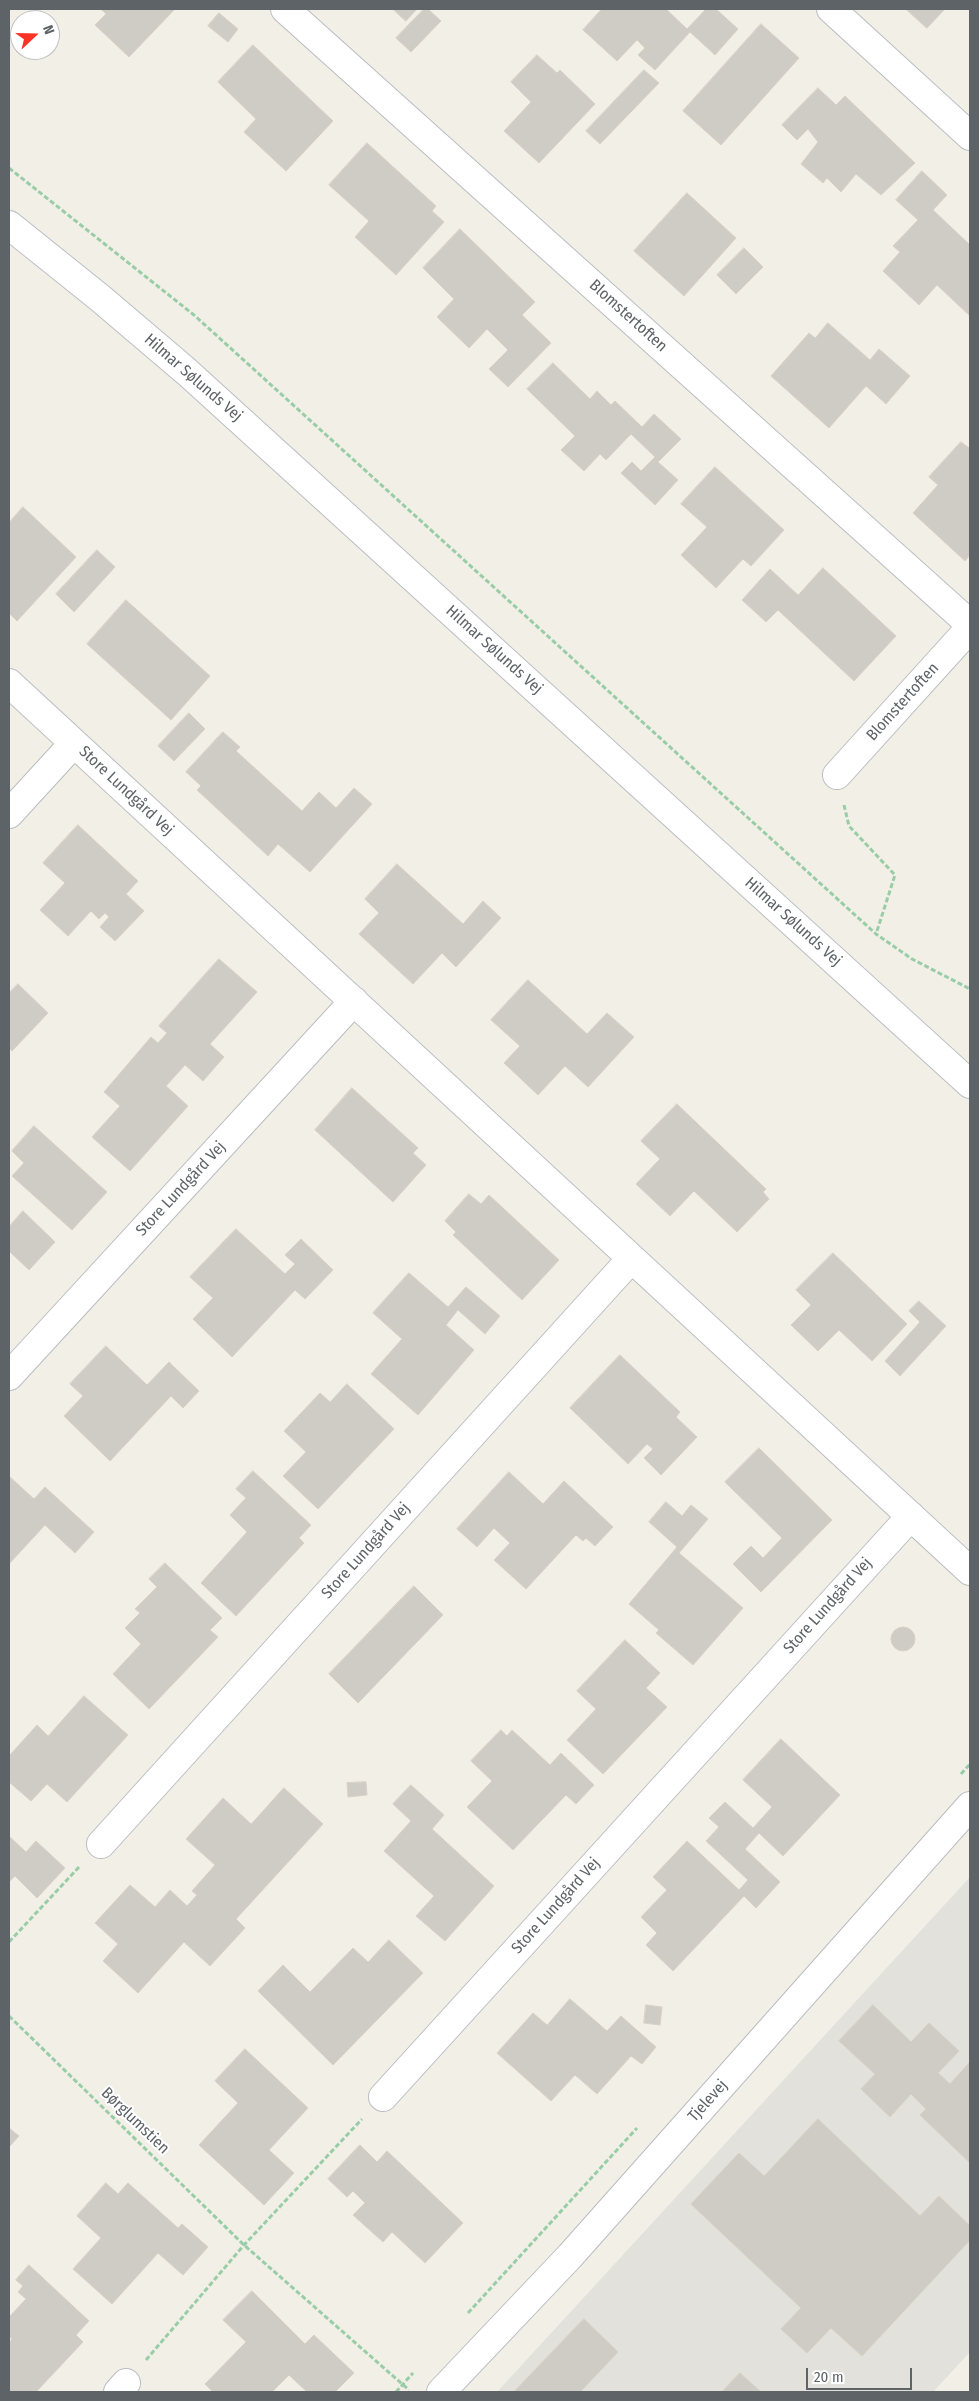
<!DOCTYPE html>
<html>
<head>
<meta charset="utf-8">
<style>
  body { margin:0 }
  #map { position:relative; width:979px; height:2401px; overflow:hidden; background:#f2efe7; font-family:"Fira Sans Condensed",sans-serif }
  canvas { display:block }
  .frame { position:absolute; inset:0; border:10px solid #5e6368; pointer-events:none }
  .north { position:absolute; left:10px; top:10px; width:50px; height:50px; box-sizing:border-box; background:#fff; border:1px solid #bfc1c3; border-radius:50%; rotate:69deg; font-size:14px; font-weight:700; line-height:20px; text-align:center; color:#5e6368 }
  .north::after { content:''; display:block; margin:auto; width:18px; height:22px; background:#fa3325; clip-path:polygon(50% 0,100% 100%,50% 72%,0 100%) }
  .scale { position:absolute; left:806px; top:2368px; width:106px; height:22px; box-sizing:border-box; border:2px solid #5e6368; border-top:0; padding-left:6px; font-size:15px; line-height:18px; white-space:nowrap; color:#5e6368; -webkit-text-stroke:4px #fff; paint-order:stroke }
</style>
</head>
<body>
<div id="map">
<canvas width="979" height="2401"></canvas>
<div class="frame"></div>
<div class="north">N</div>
<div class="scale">20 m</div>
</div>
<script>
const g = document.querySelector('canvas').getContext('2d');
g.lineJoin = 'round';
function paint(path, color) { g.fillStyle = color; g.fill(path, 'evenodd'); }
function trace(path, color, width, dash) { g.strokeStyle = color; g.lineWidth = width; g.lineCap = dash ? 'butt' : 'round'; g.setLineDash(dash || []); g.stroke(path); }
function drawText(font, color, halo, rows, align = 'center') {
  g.font = font + ' "Fira Sans Condensed",sans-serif'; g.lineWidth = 4; g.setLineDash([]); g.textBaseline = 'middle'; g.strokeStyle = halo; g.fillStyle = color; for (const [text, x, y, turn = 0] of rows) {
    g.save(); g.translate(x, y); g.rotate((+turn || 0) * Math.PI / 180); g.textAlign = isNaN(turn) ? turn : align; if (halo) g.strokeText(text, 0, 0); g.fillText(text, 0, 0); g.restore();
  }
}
paint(new Path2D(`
  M 970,1877 L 970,2352 L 933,2392 L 497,2392 Z`), '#e2e1db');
const building = new Path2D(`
  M 101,9 L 175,9 L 129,57 L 95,25 L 106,14 Z
  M 393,9 L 417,9 L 406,21 Z
  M 424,9 L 428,9 L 441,21 L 411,52 L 396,38 Z
  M 602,9 L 666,9 L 687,29 L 706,9 L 716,9 L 738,29 L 715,55 L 690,32 L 655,70 L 638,55 L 645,48 L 637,40 L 617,61 L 583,30 Z
  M 906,9 L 945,9 L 927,28 Z
  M 219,13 L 238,29 L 228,42 L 208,26 Z
  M 761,24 L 799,58 L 721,145 L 683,111 Z
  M 253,45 L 333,121 L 286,171 L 244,132 L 256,119 L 218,82 Z
  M 537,55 L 557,73 L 560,70 L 595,104 L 539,163 L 504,131 L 531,102 L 511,82 Z
  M 644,70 L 659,83 L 600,144 L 586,131 Z
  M 818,88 L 836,105 L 845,96 L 915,163 L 881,195 L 856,174 L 841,192 L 827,178 L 823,183 L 801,164 L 818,142 L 808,129 L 797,140 L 782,125 Z
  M 367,143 L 436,206 L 432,211 L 444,222 L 396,275 L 355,237 L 369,221 L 329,185 Z
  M 922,171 L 947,195 L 933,210 L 970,245 L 970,316 L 937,285 L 919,305 L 883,271 L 900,252 L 893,246 L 918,220 L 896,200 Z
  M 687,193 L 736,238 L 684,296 L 634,251 Z
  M 460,229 L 535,302 L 522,315 L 551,343 L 508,387 L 489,369 L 508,350 L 487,329 L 469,348 L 437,317 L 454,299 L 423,268 Z
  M 744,248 L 763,267 L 736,294 L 717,275 Z
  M 828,323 L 870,360 L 879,349 L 910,376 L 886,404 L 866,386 L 829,428 L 771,376 L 809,333 L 815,338 Z
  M 553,363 L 590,399 L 597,391 L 611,405 L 615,401 L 642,427 L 654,414 L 681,439 L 658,462 L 678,480 L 655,505 L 621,473 L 632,462 L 641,471 L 655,457 L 631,434 L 606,460 L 600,454 L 584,471 L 561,450 L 575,436 L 527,389 Z
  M 961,442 L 969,448 L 970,447 L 970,555 L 965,561 L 913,513 L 938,485 L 929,477 Z
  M 715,467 L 784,530 L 751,566 L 743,559 L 716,588 L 681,555 L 707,527 L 681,504 Z
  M 23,507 L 76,557 L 17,621 L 9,613 L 9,523 Z
  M 97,550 L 115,567 L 74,612 L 56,594 Z
  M 823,568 L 896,636 L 854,681 L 778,610 L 766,622 L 742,600 L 770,569 L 798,595 Z
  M 126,600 L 210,676 L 171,720 L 87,644 Z
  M 189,713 L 205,729 L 174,761 L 158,746 Z
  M 223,732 L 240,747 L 236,751 L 302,811 L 319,792 L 336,808 L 354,788 L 372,804 L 310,872 L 278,844 L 268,856 L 197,790 L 201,786 L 186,772 Z
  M 78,825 L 138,881 L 126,894 L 144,911 L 115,941 L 100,927 L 109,917 L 105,913 L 99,919 L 91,911 L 68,936 L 40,910 L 65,883 L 43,863 Z
  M 397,864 L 463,924 L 483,901 L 501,918 L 456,967 L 442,953 L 413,984 L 359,934 L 379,913 L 365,899 Z
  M 219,959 L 257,992 L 210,1044 L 224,1057 L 203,1081 L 185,1065 L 166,1086 L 188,1106 L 130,1171 L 92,1137 L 120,1106 L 104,1092 L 151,1037 L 158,1043 L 167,1033 L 159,1026 Z
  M 528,980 L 587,1034 L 607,1013 L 634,1037 L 588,1087 L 565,1066 L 538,1095 L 504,1063 L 520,1046 L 491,1020 Z
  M 18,984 L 48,1013 L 12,1051 L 9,1048 L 9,993 Z
  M 352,1088 L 418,1148 L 413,1153 L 426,1165 L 393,1202 L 315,1130 Z
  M 677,1104 L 766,1189 L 763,1192 L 769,1199 L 737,1232 L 694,1191 L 670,1216 L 636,1184 L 660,1159 L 641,1141 Z
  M 34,1126 L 107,1192 L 72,1230 L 12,1176 L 24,1163 L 12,1151 Z
  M 469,1194 L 481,1204 L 489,1195 L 559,1260 L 522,1300 L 453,1235 L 456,1232 L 445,1221 Z
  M 23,1211 L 55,1242 L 29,1270 L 9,1251 L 9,1227 Z
  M 236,1229 L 285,1274 L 295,1264 L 285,1255 L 301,1239 L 333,1270 L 305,1299 L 295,1290 L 232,1357 L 193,1319 L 213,1298 L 190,1277 Z
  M 833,1253 L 907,1324 L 872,1361 L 839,1330 L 818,1351 L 791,1325 L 811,1305 L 796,1290 Z
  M 409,1273 L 448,1307 L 466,1287 L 500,1316 L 485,1334 L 458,1310 L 446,1325 L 474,1350 L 418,1415 L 371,1374 L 402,1339 L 373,1313 Z
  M 919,1301 L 946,1326 L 900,1376 L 885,1361 L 920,1322 L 909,1311 Z
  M 106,1346 L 147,1385 L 169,1362 L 199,1391 L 183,1408 L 171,1396 L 110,1461 L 64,1416 L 83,1396 L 70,1384 Z
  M 620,1355 L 680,1412 L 676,1417 L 697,1437 L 661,1475 L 644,1458 L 653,1449 L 647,1444 L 628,1464 L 570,1408 Z
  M 347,1384 L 394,1429 L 318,1509 L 283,1476 L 306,1452 L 284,1431 L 320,1393 L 330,1402 Z
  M 759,1448 L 832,1520 L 761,1592 L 733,1564 L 751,1546 L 763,1558 L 782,1538 L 725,1482 Z
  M 253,1471 L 311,1525 L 299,1538 L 304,1543 L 236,1616 L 201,1583 L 247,1532 L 230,1515 L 246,1498 L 236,1489 Z
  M 509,1472 L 543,1504 L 564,1481 L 613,1527 L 595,1546 L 586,1538 L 583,1541 L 576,1535 L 526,1589 L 494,1560 L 510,1543 L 494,1528 L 477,1547 L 457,1529 Z
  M 9,1476 L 34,1499 L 45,1487 L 94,1532 L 75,1553 L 45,1525 L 9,1564 Z
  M 666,1502 L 682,1516 L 691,1505 L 708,1519 L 679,1553 L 743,1608 L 693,1665 L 656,1633 L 659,1630 L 629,1604 L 677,1547 L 649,1522 Z
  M 165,1563 L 222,1618 L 210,1630 L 218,1637 L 149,1709 L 113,1674 L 141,1644 L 125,1628 L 140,1613 L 135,1609 L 157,1587 L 149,1579 Z
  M 414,1586 L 443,1615 L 358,1703 L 329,1674 Z
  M891 1639a12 12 0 1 1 24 0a12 12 0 1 1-24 0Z
  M 625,1640 L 660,1673 L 646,1688 L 667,1707 L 603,1774 L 567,1740 L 596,1709 L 577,1691 Z
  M 84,1696 L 128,1735 L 67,1802 L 47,1784 L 31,1801 L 9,1782 L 9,1756 L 37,1725 L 48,1736 Z
  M 501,1730 L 507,1736 L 512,1730 L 550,1765 L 561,1753 L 594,1785 L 576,1804 L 566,1795 L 513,1850 L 467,1807 L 492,1781 L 471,1761 Z
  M 781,1739 L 840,1795 L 783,1856 L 759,1833 L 745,1849 L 780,1882 L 756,1908 L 744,1896 L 673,1971 L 646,1945 L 657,1933 L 641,1917 L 667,1890 L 653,1877 L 687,1841 L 739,1890 L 748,1880 L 706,1841 L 719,1827 L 709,1818 L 725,1802 L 753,1828 L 772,1807 L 743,1780 Z
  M 366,1782 L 367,1795 L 348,1797 L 347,1783 Z
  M 411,1785 L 444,1815 L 432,1829 L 494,1886 L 445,1941 L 416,1916 L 434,1896 L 384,1851 L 411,1821 L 393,1804 Z
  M 284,1788 L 323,1824 L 236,1919 L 245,1928 L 210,1966 L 184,1942 L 138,1993 L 103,1961 L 118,1944 L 95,1923 L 130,1885 L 155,1907 L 170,1890 L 187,1906 L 197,1895 L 192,1891 L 215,1865 L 186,1839 L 223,1798 L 251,1824 Z
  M 9,1836 L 26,1852 L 36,1841 L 65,1868 L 37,1898 L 15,1876 L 9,1882 Z
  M 389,1940 L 423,1973 L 333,2065 L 258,1991 L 283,1965 L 310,1992 L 353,1948 L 368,1962 Z
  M 570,1999 L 607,2031 L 621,2016 L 656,2047 L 642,2064 L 631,2056 L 597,2094 L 575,2075 L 551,2101 L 497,2053 L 533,2013 L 547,2025 Z
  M 646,2005 L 662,2007 L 660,2025 L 644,2023 Z
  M 873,2005 L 911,2042 L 929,2023 L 959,2051 L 938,2073 L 950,2084 L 970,2062 L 970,2163 L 920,2115 L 926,2109 L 911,2094 L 890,2117 L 861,2089 L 875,2074 L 839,2041 Z
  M 245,2049 L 308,2108 L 269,2150 L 294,2173 L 264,2205 L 199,2145 L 238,2103 L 215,2081 Z
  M 818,2119 L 920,2216 L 939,2196 L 970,2226 L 970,2240 L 862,2356 L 831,2328 L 807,2353 L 781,2329 L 801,2308 L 691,2204 L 739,2153 L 764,2176 Z
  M 9,2128 L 19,2136 L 9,2147 Z
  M 360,2145 L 377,2162 L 387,2151 L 463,2223 L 425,2263 L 392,2232 L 383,2242 L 353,2215 L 365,2203 L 353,2191 L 347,2197 L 328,2179 Z
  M 106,2183 L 118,2194 L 128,2183 L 178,2228 L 182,2224 L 208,2247 L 183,2275 L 158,2253 L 112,2304 L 73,2269 L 101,2238 L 77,2216 Z
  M 29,2265 L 89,2321 L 76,2335 L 83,2342 L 36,2392 L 9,2392 L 9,2343 L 12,2339 L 9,2336 L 9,2317 L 26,2299 L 18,2292 L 23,2286 L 16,2280 Z
  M 252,2291 L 305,2344 L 314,2335 L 354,2373 L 335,2392 L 307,2392 L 289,2375 L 272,2392 L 213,2392 L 205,2384 L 246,2342 L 223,2320 Z
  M 584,2319 L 618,2352 L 580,2392 L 514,2392 Z
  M 740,2373 L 761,2392 L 722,2392 Z`);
paint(building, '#cfccc6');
trace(building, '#d7d1c4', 1);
const street = new Path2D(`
  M 285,9 L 970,624
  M 831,9 L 970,136
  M 9,683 L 970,1571
  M 837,775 L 970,628
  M 9,814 L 74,743
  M 9,1376 L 354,1001
  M 101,1844 L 631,1259
  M 383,2097 L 911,1516
  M 118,2392 L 126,2383
  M 441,2392 L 570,2256 L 970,1806`);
const secondary = new Path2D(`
  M 9,225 L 100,298 L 187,372 L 970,1084`);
trace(street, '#b9bdc1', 30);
trace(secondary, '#babec3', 30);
trace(new Path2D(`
  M 9,168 L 194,315 L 876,934 L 912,959 L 970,989
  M 844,805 L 849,826 L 895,875 L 876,934
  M 961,1774 L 970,1764
  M 9,1942 L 80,1866
  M 9,2016 L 244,2245 L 409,2390
  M 468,2313 L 637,2128
  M 146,2360 L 244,2245 L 362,2119
  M 396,2392 L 413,2373`), '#99cda8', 3, [5, 2.5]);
trace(street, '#fff', 28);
trace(secondary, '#fff', 28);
drawText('16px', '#5e6368', '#fff', [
  ["Blomstertoften",628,316,42],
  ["Hilmar Sølunds Vej",193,378,41],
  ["Hilmar Sølunds Vej",494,650,42],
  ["Blomstertoften",903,702,-48],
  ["Store Lundgård Vej",126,791,43],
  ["Hilmar Sølunds Vej",793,922,42],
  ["Store Lundgård Vej",181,1189,-47],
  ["Store Lundgård Vej",366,1551,-48],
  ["Store Lundgård Vej",828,1606,-48],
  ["Store Lundgård Vej",556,1906,-48],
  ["Tjelevej",708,2101,-48],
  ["Børglumstien",135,2121,44]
]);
</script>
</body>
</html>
